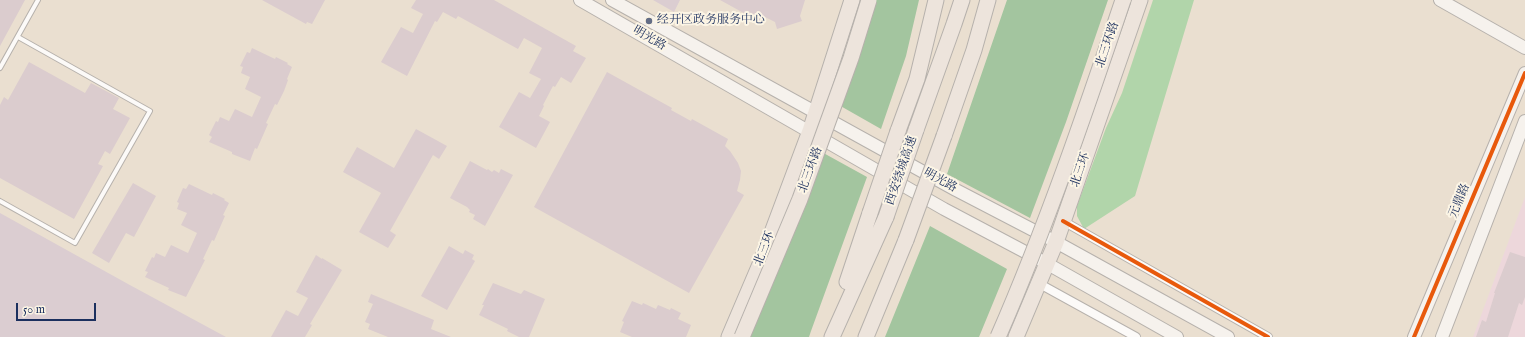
<!DOCTYPE html>
<html>
<head>
<meta charset="utf-8">
<style>
  body { margin:0 }
  #map { position:relative; width:1525px; height:337px; overflow:hidden; background:#eadfd0; font-family:"IM FELL English",serif }
  canvas { display:block }
  .scale { position:absolute; left:16px; top:303px; width:80px; height:18px; box-sizing:border-box; border:2px solid #1b2f5e; border-top:0; padding-left:5px; font-size:12px; line-height:14px; white-space:nowrap; color:#1b2f5e; -webkit-text-stroke:3px #fcf5e5; paint-order:stroke }
</style>
</head>
<body>
<div id="map">
<canvas width="1525" height="337"></canvas>
<div class="scale">50 m</div>
</div>
<script>
const g = document.querySelector('canvas').getContext('2d');
g.lineJoin = 'round';
function paint(path, color) { g.fillStyle = color; g.fill(path, 'evenodd'); }
function trace(path, color, width, dash) { g.strokeStyle = color; g.lineWidth = width; g.lineCap = dash ? 'butt' : 'round'; g.setLineDash(dash || []); g.stroke(path); }
function drawText(font, color, halo, rows, align = 'center') {
  g.font = font + ' "IM FELL English","Noto Serif SC",serif'; g.lineWidth = 4; g.setLineDash([]); g.textBaseline = 'middle'; g.strokeStyle = halo; g.fillStyle = color; for (const [text, x, y, turn = 0] of rows) {
    g.save(); g.translate(x, y); g.rotate((+turn || 0) * Math.PI / 180); g.textAlign = isNaN(turn) ? turn : align; if (halo) g.strokeText(text, 0, 0); g.fillText(text, 0, 0); g.restore();
  }
}
paint(new Path2D(`
  M 1525,197 L 1525,337 L 1473,337 Z`), '#edd7db');
paint(new Path2D(`
  M 653,0 L 680,0 L 674,12 Z
  M 0,213 L 128,284 L 226,337 L 0,337 Z`), '#dbcdd1');
paint(new Path2D(`
  M 1153,0 L 1194,0 L 1135,196 L 1084,229 L 1077,216 L 1077,206 L 1106,128 L 1122,93 Z`), '#b1d5aa');
paint(new Path2D(`
  M 872,0 L 919,0 L 906,56 L 881,129 L 837,104 Z
  M 1007,0 L 1108,0 L 1066,122 L 1030,218 L 947,174 Z
  M 818,150 L 867,177 L 811,331 L 809,337 L 745,337 Z
  M 930,226 L 1007,269 L 979,337 L 885,337 Z`), '#a3c59f');
paint(new Path2D(`
  M 0,0 L 25,0 L 0,46 Z
  M 262,0 L 325,0 L 312,24 L 307,22 L 306,24 Z
  M 416,0 L 494,0 L 576,46 L 573,51 L 586,58 L 571,83 L 561,77 L 555,87 L 553,86 L 543,105 L 544,106 L 539,116 L 550,122 L 536,148 L 499,127 L 519,92 L 530,98 L 541,79 L 529,73 L 542,48 L 524,38 L 518,49 L 458,16 L 456,19 L 443,12 L 437,22 L 435,21 L 407,76 L 381,62 L 401,27 L 413,33 L 423,14 L 411,8 Z
  M 720,0 L 805,0 L 800,16 L 802,21 L 777,29 L 775,22 L 765,17 L 762,23 Z
  M 252,48 L 275,59 L 276,57 L 288,63 L 287,64 L 292,67 L 287,79 L 288,80 L 284,91 L 277,105 L 275,104 L 266,123 L 268,124 L 257,149 L 255,148 L 250,161 L 232,154 L 232,152 L 209,142 L 212,137 L 209,135 L 216,121 L 218,122 L 220,117 L 229,121 L 235,109 L 252,117 L 261,97 L 245,89 L 250,77 L 241,73 L 243,67 L 240,66 L 247,52 L 250,53 Z
  M 29,62 L 85,93 L 91,83 L 119,98 L 113,109 L 130,118 L 110,154 L 105,151 L 98,164 L 103,166 L 74,219 L 0,178 L 0,105 L 4,97 L 8,100 Z
  M 607,72 L 672,108 L 671,110 L 691,121 L 692,119 L 728,139 L 725,146 L 730,151 L 738,163 L 741,171 L 740,180 L 737,191 L 744,195 L 689,293 L 534,207 Z
  M 416,129 L 447,146 L 439,159 L 433,155 L 390,231 L 396,235 L 388,248 L 359,232 L 381,193 L 343,172 L 357,147 L 394,168 Z
  M 470,161 L 487,170 L 488,169 L 492,172 L 494,170 L 499,173 L 501,169 L 513,175 L 485,226 L 473,219 L 475,215 L 469,212 L 470,210 L 467,207 L 450,198 Z
  M 133,183 L 156,196 L 134,237 L 126,233 L 109,263 L 92,253 Z
  M 189,184 L 212,195 L 213,193 L 225,199 L 224,200 L 229,203 L 223,215 L 225,216 L 214,241 L 212,240 L 203,259 L 205,260 L 186,297 L 168,290 L 169,288 L 145,277 L 148,272 L 145,271 L 152,257 L 154,258 L 156,253 L 165,257 L 171,245 L 188,253 L 197,233 L 181,225 L 187,213 L 177,209 L 179,203 L 177,202 L 183,188 L 186,189 Z
  M 449,246 L 463,254 L 465,250 L 474,255 L 472,259 L 475,261 L 447,310 L 421,296 Z
  M 1510,252 L 1525,257 L 1525,297 L 1522,305 L 1519,303 L 1508,337 L 1476,337 L 1482,320 L 1486,322 L 1495,293 L 1494,293 Z
  M 316,255 L 322,259 L 322,258 L 342,270 L 310,324 L 312,325 L 305,337 L 271,337 L 286,310 L 298,316 L 308,298 L 296,292 Z
  M 493,283 L 521,294 L 524,290 L 545,299 L 529,337 L 519,337 L 507,331 L 508,329 L 479,315 L 484,305 L 482,305 Z
  M 371,294 L 434,320 L 431,329 L 451,337 L 388,337 L 368,329 L 370,324 L 365,322 L 373,304 L 368,302 Z
  M 632,301 L 642,305 L 643,303 L 656,309 L 658,305 L 670,310 L 671,308 L 681,313 L 678,319 L 691,325 L 686,337 L 632,337 L 620,332 L 624,322 L 622,321 Z`), '#dbccce');
const lane = new Path2D(`
  M 0,68 L 38,0
  M 0,201 L 75,243 L 150,111 L 18,37`);
const street = new Path2D(`
  M 1063,221 L 1268,337
  M 1038,283 L 1136,337`);
const secondary = new Path2D(`
  M 580,0 L 944,209 L 1046,263 L 1177,337
  M 612,0 L 956,190 L 1056,242 L 1228,337
  M 1440,0 L 1525,48
  M 1414,337 L 1525,73
  M 1442,337 L 1525,121`);
const highway = new Path2D(`
  M 916,130 L 954,24 L 962,0
  M 898,131 L 917,79 L 936,0
  M 944,136 L 974,50 L 988,0
  M 847,282 L 870,213
  M 729,337 L 761,262 L 810,131 L 852,0
  M 832,337 L 886,217
  M 866,337 L 906,240
  M 1016,337 L 1056,242 L 1140,0`);
trace(lane, '#b6b1ac', 6);
trace(street, '#b6b1ac', 10);
trace(secondary, '#b6b1ac', 14);
trace(highway, '#b6b1ac', 17);
trace(lane, '#fcfaf8', 4);
trace(street, '#fcfaf8', 8);
trace(secondary, '#f6f2ed', 12);
trace(highway, '#ede4dc', 15);
const highwayBridge = new Path2D(`
  M 870,213 L 898,131
  M 886,217 L 916,130
  M 906,240 L 944,136
  M 742,337 L 800,199 L 851,58 L 869,0
  M 998,337 C 1046,227 1085,113 1123,0`);
trace(highwayBridge, '#b6b1ac', 17, []);
trace(highwayBridge, '#ede4dc', 15);
trace(new Path2D(`
  M 1063,221 L 1268,337
  M 1414,337 L 1525,73`), '#e8590c', 4);
for (const [x, y, r, color] of [
  [649,21,4,"#636d86"]
]) { const dot = new Path2D(); dot.arc(x, y, r, 0, 2 * Math.PI); g.fillStyle = color; g.fill(dot); trace(dot, '#fcf5e5', 1.5); }
drawText('12px', '#1b2f5e', '#fcf5e5', [
  ["经开区政务服务中心",657,21]
], 'left');
drawText('12px', '#1b2f5e', '#fcf5e5', [
  ["明光路",649,39,30],
  ["北三环路",1108,45,-71],
  ["北三环路",811,170,-70],
  ["北三环",1081,170,-71],
  ["西安绕城高速",902,171,-71],
  ["明光路",940,181,29],
  ["元鼎路",1460,201,-67],
  ["北三环",765,249,-69]
]);
</script>
</body>
</html>
